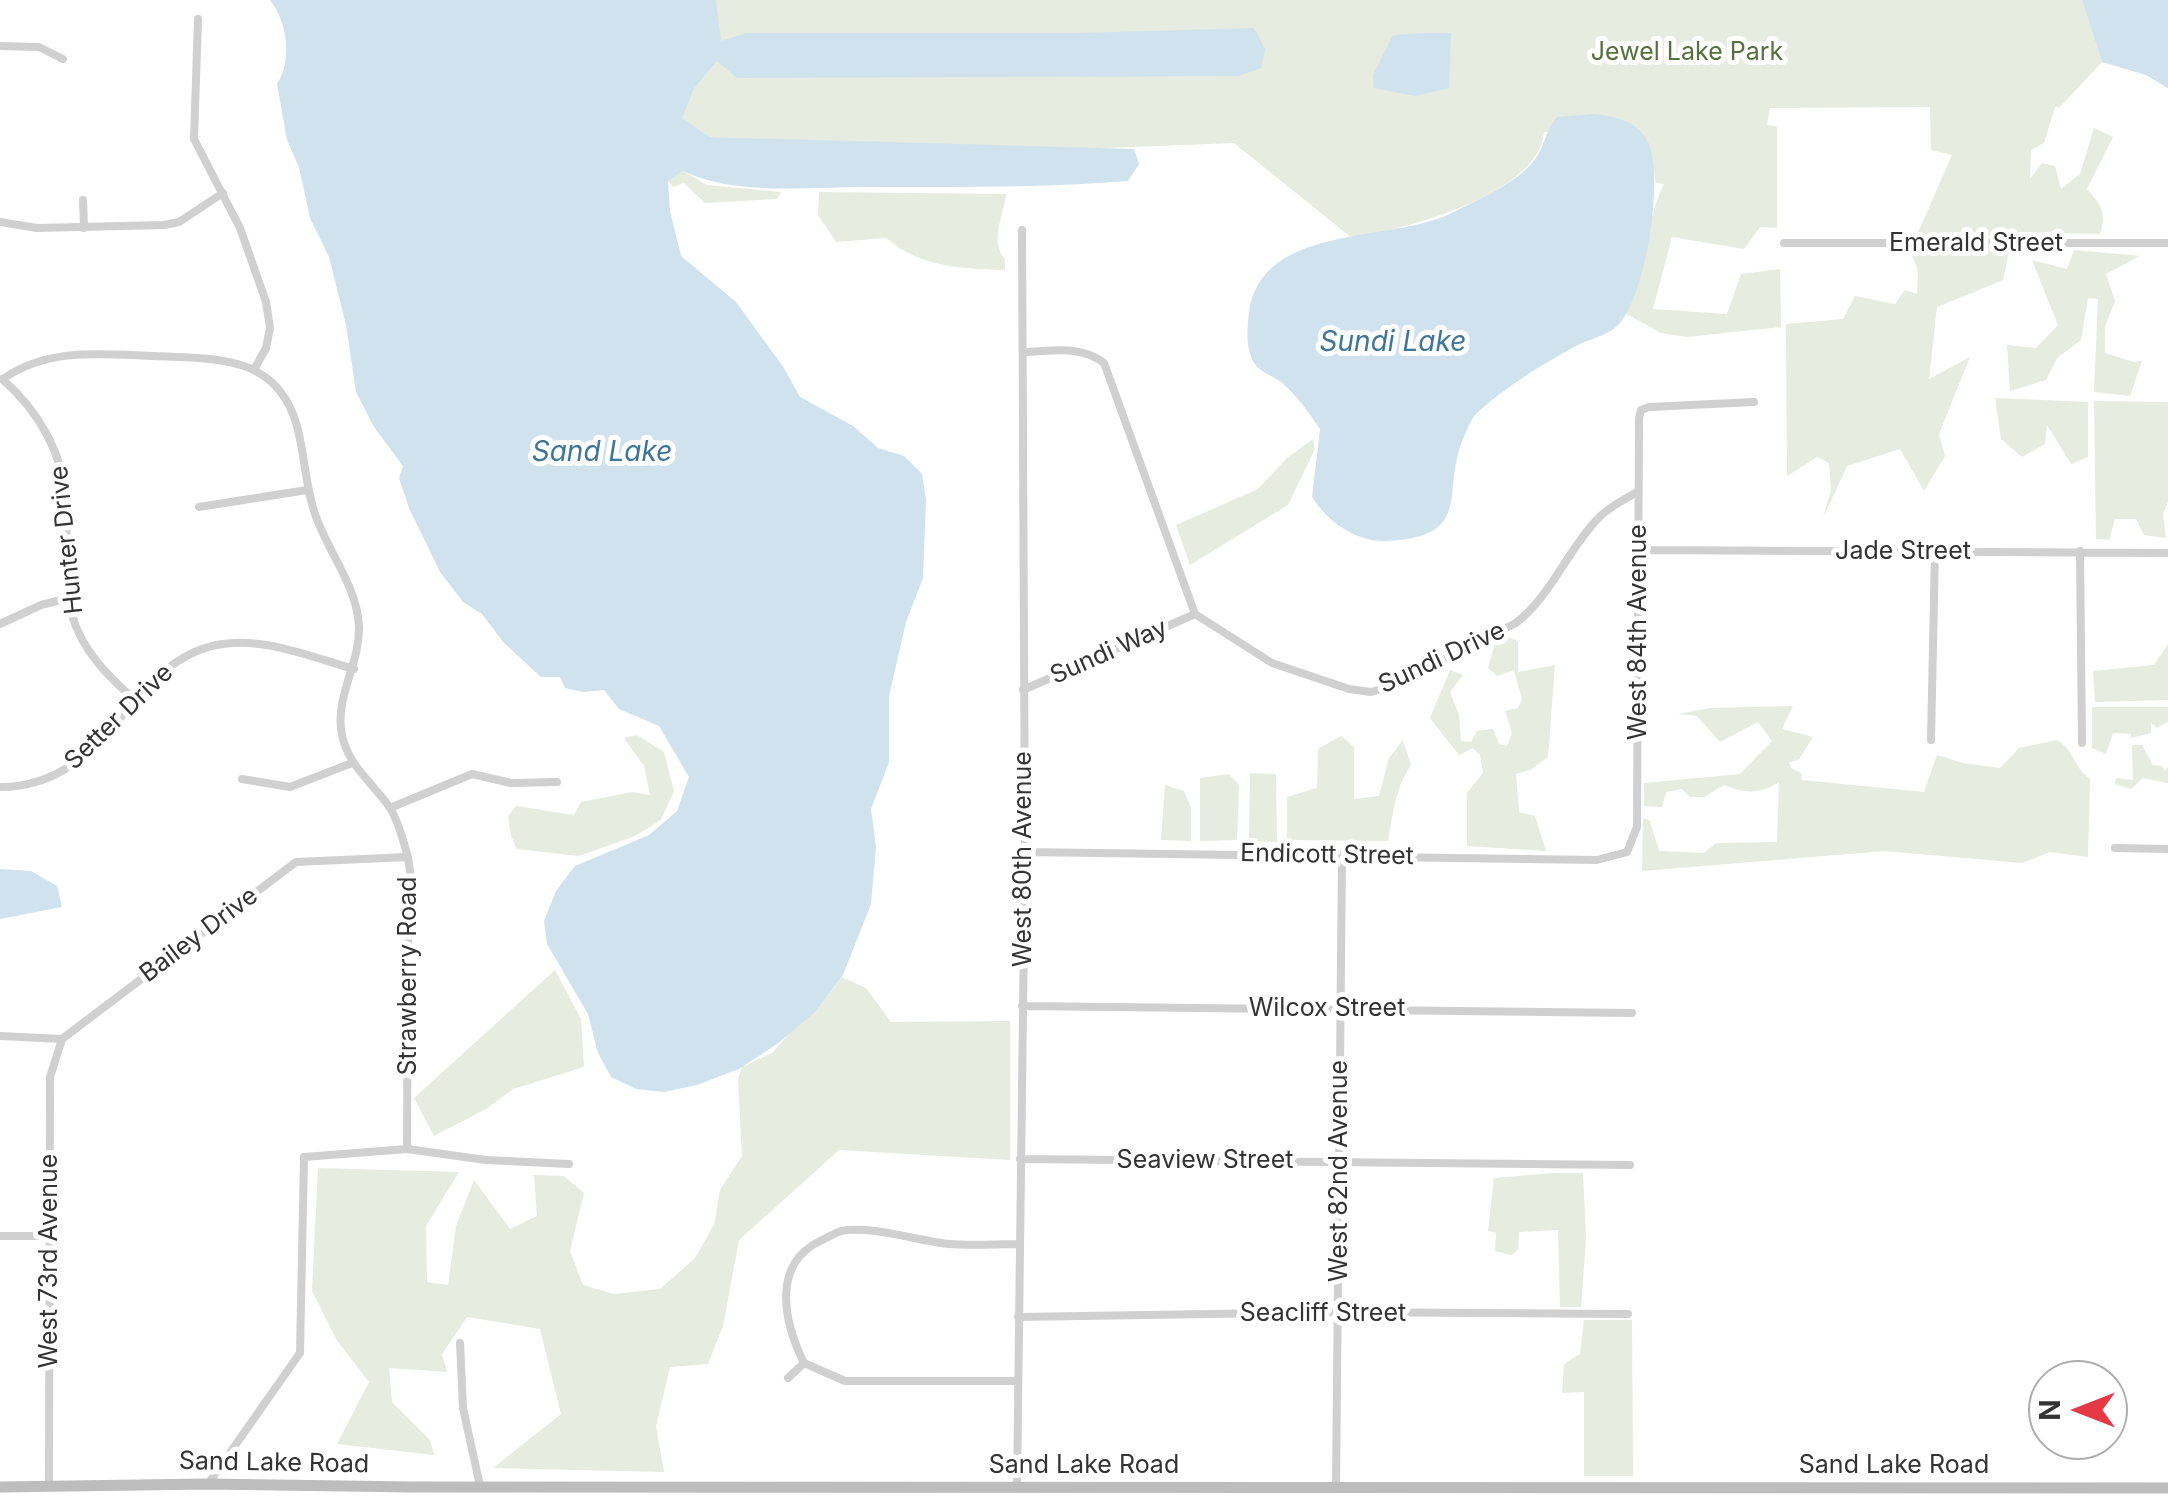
<!DOCTYPE html>
<html>
<head>
<meta charset="utf-8">
<style>
  body { margin:0 }
  #map { position:relative; width:2168px; height:1500px; overflow:hidden; background:#fff; font-family:Inter,sans-serif }
  canvas { display:block }
  .north { position:absolute; left:2028px; top:1360px; width:100px; height:100px; box-sizing:border-box; background:#fff; border:2px solid #adadad; border-radius:50%; rotate:270deg; font-size:28px; font-weight:700; line-height:40px; text-align:center; color:#333 }
  .north::after { content:''; display:block; margin:auto; width:35px; height:45px; background:#e63946; clip-path:polygon(50% 0,100% 100%,50% 72%,0 100%) }
</style>
</head>
<body>
<div id="map">
<canvas width="2168" height="1500"></canvas>
<div class="north">N</div>
</div>
<script>
const g = document.querySelector('canvas').getContext('2d');
g.lineJoin = 'round';
function paint(path, color) { g.fillStyle = color; g.fill(path, 'evenodd'); }
function trace(path, color, width, dash) { g.strokeStyle = color; g.lineWidth = width; g.lineCap = dash ? 'butt' : 'round'; g.setLineDash(dash || []); g.stroke(path); }
function drawText(font, color, halo, rows, align = 'center') {
  g.font = font + ' Inter,sans-serif'; g.lineWidth = 10; g.setLineDash([]); g.textBaseline = 'middle'; g.strokeStyle = halo; g.fillStyle = color; for (const [text, x, y, turn = 0] of rows) {
    g.save(); g.translate(x, y); g.rotate((+turn || 0) * Math.PI / 180); g.textAlign = isNaN(turn) ? turn : align; if (halo) g.strokeText(text, 0, 0); g.fillText(text, 0, 0); g.restore();
  }
}
paint(new Path2D(`
  M 716,0 L 2082,0 L 2102,62 L 2060,107 L 2055,107 L 2044,143 L 2031,150 L 2030,179 L 2042,163 L 2055,166 L 2061,189 L 2080,174 L 2094,128 L 2113,137 L 2087,189 C 2101,204 2107,214 2100,234 L 2013,232 L 2003,280 L 1937,307 L 1929,379 L 1970,357 L 1939,434 L 1945,456 L 1924,491 L 1900,449 L 1847,466 L 1823,518 L 1831,490 L 1829,463 L 1817,457 L 1787,476 L 1786,324 L 1843,319 L 1855,296 L 1895,304 L 1905,290 L 1917,294 L 1918,270 L 1910,251 L 1952,155 L 1931,150 L 1930,107 L 1770,108 L 1767,125 L 1777,126 L 1777,228 L 1760,227 L 1744,249 L 1672,237 L 1653,309 L 1727,314 L 1741,274 L 1780,269 L 1781,327 L 1687,337 L 1661,333 L 1625,313 C 1647,273 1644,224 1664,184 L 1656,183 L 1647,139 L 1544,132 C 1539,195 1404,229 1352,238 L 1234,143 L 1080,149 L 710,137 L 681,118 L 694,89 L 717,61 L 719,33 Z
  M 683,171 L 707,185 L 781,192 L 777,199 L 705,203 L 684,183 L 673,187 L 668,181 Z
  M 819,192 L 1006,194 C 1004,216 989,240 1005,259 L 1005,270 C 959,268 922,268 886,238 L 836,242 L 818,215 Z
  M 2074,250 L 2140,256 L 2106,274 L 2115,301 L 2105,326 L 2105,353 L 2134,362 L 2142,361 L 2130,396 L 2094,392 L 2098,299 L 2088,298 L 2081,340 L 2057,358 L 2046,380 L 2010,391 L 2007,345 L 2036,348 L 2058,325 L 2032,260 L 2067,269 Z
  M 1995,398 L 2088,402 L 2088,457 L 2071,464 L 2047,425 L 2045,444 L 2022,457 L 2001,439 Z
  M 2094,401 L 2168,402 L 2168,502 L 2163,514 L 2166,538 L 2144,535 L 2136,519 L 2115,519 L 2109,540 L 2096,539 Z
  M 1313,439 L 1315,449 L 1288,505 L 1190,565 L 1176,525 L 1258,489 L 1287,458 Z
  M 1508,637 L 1518,641 L 1518,672 L 1555,665 L 1548,757 L 1530,770 L 1516,774 L 1519,812 L 1535,816 L 1546,851 L 1467,846 L 1467,793 L 1483,773 L 1480,755 L 1473,748 L 1459,755 L 1430,718 L 1450,670 L 1463,675 L 1450,692 L 1459,715 L 1461,741 L 1471,742 L 1477,731 L 1493,729 L 1499,744 L 1507,746 L 1512,733 L 1505,711 L 1518,708 L 1522,700 L 1514,670 L 1497,676 L 1488,668 L 1496,639 Z
  M 2168,644 L 2168,700 L 2095,702 L 2093,671 L 2154,665 Z
  M 1793,706 L 1782,729 L 1813,737 L 1799,759 L 1789,763 L 1791,768 L 1801,773 L 1802,780 L 1924,792 L 1937,755 L 1963,763 L 2000,768 L 2019,748 L 2057,740 C 2074,750 2074,768 2090,779 L 2088,857 L 2050,852 L 2022,863 L 1885,851 L 1642,871 L 1643,818 L 1650,821 L 1659,851 L 1704,853 L 1716,843 L 1777,842 L 1779,782 C 1759,795 1745,793 1724,785 L 1704,797 L 1690,797 L 1682,789 L 1666,792 L 1662,807 L 1644,806 L 1644,783 L 1740,774 L 1772,741 L 1758,722 L 1720,742 L 1697,716 L 1678,714 L 1710,708 Z
  M 2092,707 L 2168,707 L 2168,722 L 2157,728 L 2151,723 L 2151,733 L 2131,738 L 2131,734 L 2113,733 L 2106,754 L 2092,748 Z
  M 637,735 L 664,752 L 674,791 L 661,820 L 635,836 L 579,856 L 517,849 L 511,836 L 508,816 L 516,806 L 574,815 L 581,802 L 632,792 L 650,795 L 644,766 L 624,738 Z
  M 1341,736 L 1354,747 L 1354,799 L 1379,796 L 1389,758 L 1403,740 L 1411,765 C 1395,788 1393,815 1388,841 L 1287,840 L 1287,797 L 1317,788 L 1318,749 Z
  M 2132,745 L 2142,745 L 2153,765 L 2162,766 L 2165,771 L 2168,767 L 2168,783 L 2143,778 L 2131,789 L 2115,784 L 2116,778 L 2133,780 Z
  M 1250,773 L 1276,774 L 1277,842 L 1249,841 Z
  M 1229,774 L 1239,785 L 1237,840 L 1200,841 L 1200,778 Z
  M 1165,785 L 1184,791 L 1191,808 L 1191,841 L 1161,840 Z
  M 555,970 L 581,1019 L 584,1067 L 513,1089 L 486,1109 L 434,1136 L 414,1098 Z
  M 842,977 L 866,988 L 891,1022 L 1010,1021 L 1010,1160 L 839,1150 L 739,1240 L 723,1326 L 708,1364 L 670,1367 L 656,1426 L 664,1472 L 493,1468 L 561,1414 L 540,1329 L 467,1317 L 442,1354 L 447,1372 L 389,1368 L 392,1402 L 430,1440 L 434,1455 L 337,1444 L 369,1382 L 336,1339 L 312,1291 L 318,1168 L 459,1172 L 426,1226 L 427,1282 L 448,1285 L 456,1226 L 474,1180 L 510,1229 L 537,1216 L 534,1175 L 564,1176 L 584,1193 L 570,1251 L 583,1285 L 614,1294 L 660,1289 L 695,1258 L 714,1225 L 720,1190 L 742,1156 L 738,1079 L 742,1067 L 772,1053 L 794,1028 L 815,1012 Z
  M 1554,1173 L 1583,1173 L 1586,1239 L 1581,1307 L 1560,1307 L 1558,1230 L 1519,1232 L 1518,1250 L 1511,1255 L 1495,1251 L 1496,1233 L 1488,1231 L 1494,1178 Z
  M 1584,1320 L 1632,1320 L 1633,1476 L 1584,1476 L 1584,1392 L 1562,1393 L 1564,1364 L 1580,1354 Z`), '#e6ecdf');
paint(new Path2D(`
  M 270,0 L 716,0 L 721,41 L 746,33 L 1081,33 L 1254,28 L 1265,49 L 1261,68 L 1239,76 L 737,78 L 717,61 L 694,89 L 682,118 L 710,137 L 1134,149 L 1139,164 L 1128,181 C 1041,188 953,187 866,187 C 808,187 736,196 683,171 L 668,181 L 670,211 L 681,256 L 736,302 L 784,368 L 800,397 L 853,426 L 878,448 L 904,456 L 922,474 L 926,499 L 923,578 L 906,622 L 889,696 L 889,762 L 871,809 L 876,847 L 871,904 L 843,975 L 815,1012 L 777,1044 L 739,1069 L 697,1085 L 664,1092 L 636,1089 L 611,1077 L 598,1053 L 588,1014 L 547,944 L 544,921 L 556,891 L 575,866 L 649,835 L 677,811 L 689,777 L 659,726 L 619,709 L 604,690 L 583,692 L 565,688 L 560,677 L 541,677 L 504,643 L 482,614 L 463,602 L 440,572 L 409,508 L 399,478 L 403,466 L 374,427 L 356,392 L 346,325 L 329,257 L 310,218 L 299,167 L 287,140 L 277,84 C 293,60 287,22 270,0 Z
  M 2082,0 L 2168,0 L 2168,88 L 2146,75 L 2102,62 Z
  M 1426,33 L 1451,33 L 1449,88 L 1415,96 L 1374,88 L 1373,75 L 1393,35 Z
  M 1595,114 C 1614,117 1636,120 1647,140 C 1666,174 1645,305 1615,328 C 1603,337 1586,340 1574,347 C 1541,365 1506,387 1479,411 C 1473,416 1470,423 1467,430 C 1437,488 1479,537 1386,541 C 1356,542 1328,522 1312,497 L 1320,429 C 1309,413 1296,394 1281,382 C 1270,374 1258,372 1252,359 C 1246,346 1247,327 1249,313 C 1261,222 1392,244 1454,212 C 1479,199 1514,184 1532,163 C 1545,149 1544,132 1557,117 Z
  M 0,869 L 31,871 L 57,886 L 62,907 L 0,919 Z`), '#cfe2ee');
trace(new Path2D(`
  M 198,19 L 194,139 L 240,228 L 266,302 L 270,328 L 266,348 L 255,368
  M 0,46 L 39,47 L 63,59
  M 83,200 L 84,228
  M 0,222 L 37,228 L 164,225 L 179,222 L 223,193
  M 1784,243 L 2168,243
  M 1025,352 C 1052,351 1082,345 1104,363 L 1195,614 L 1272,663 L 1349,689 L 1371,692 L 1389,687 L 1516,623 C 1550,596 1565,556 1593,524 C 1605,509 1622,501 1637,492
  M 2,379 C 38,410 62,452 66,499 C 69,538 61,577 72,615 C 82,651 109,677 136,701
  M 3,379 C 48,347 102,354 155,356 C 216,359 277,354 297,426 C 305,455 305,485 315,514 C 328,552 357,586 359,626 C 360,663 337,693 341,729 C 345,763 370,780 388,805 C 397,817 403,839 407,854 C 414,879 408,911 408,937 C 408,1008 407,1078 407,1149
  M 199,507 L 307,490
  M 1639,550 L 2168,553
  M 2080,551 L 2082,743
  M 0,624 L 41,605 L 69,598
  M 1023,690 L 1195,614
  M 1931,740 L 1935,551
  M 242,779 L 290,787 L 352,763
  M 0,787 C 117,787 128,648 233,643 C 274,641 315,658 354,669
  M 390,808 L 472,774 L 511,783 L 557,782
  M 2115,848 L 2168,849
  M 1025,852 L 1597,860 L 1627,852 L 1637,827 L 1639,418 L 1641,410 L 1649,407 L 1754,402
  M 1022,1006 L 1632,1013
  M 0,1036 L 62,1039 L 296,862 L 408,857
  M 1020,1159 L 1630,1165
  M 0,1236 L 48,1236
  M 1018,1317 L 1337,1312 L 1628,1314
  M 460,1343 L 463,1408 L 480,1486
  M 788,1378 L 804,1363
  M 1018,1381 L 845,1381 L 804,1363 C 784,1322 771,1265 820,1241 C 827,1238 835,1233 841,1231 C 872,1225 918,1241 949,1244 C 972,1246 996,1244 1019,1244
  M 208,1484 L 300,1353 L 304,1157 L 407,1149 L 486,1160 L 569,1164
  M 49,1486 L 50,1077 L 62,1039
  M 1017,1488 L 1025,852 L 1022,230
  M 1336,1488 L 1342,855`), '#d0d0d0', 8);
trace(new Path2D(`
  M 0,1487 L 208,1484 L 411,1487 L 2168,1488`), '#bdbdbd', 11);
drawText('25px', '#56703f', '#fff', [
  ["Jewel Lake Park",1687,52]
]);
drawText('25px', '#333', '#fff', [
  ["Emerald Street",1976,243],
  ["Hunter Drive",67,540,-96],
  ["Jade Street",1903,551],
  ["West 84th Avenue",1638,632,-90],
  ["Sundi Way",1109,652,-24],
  ["Sundi Drive",1442,658,-25],
  ["Setter Drive",119,717,-44],
  ["Endicott Street",1327,855,1],
  ["West 80th Avenue",1023,859,-90],
  ["Bailey Drive",199,935,-37],
  ["Strawberry Road",408,976,-90],
  ["Wilcox Street",1327,1008],
  ["Seaview Street",1205,1160],
  ["West 82nd Avenue",1339,1171,-90],
  ["West 73rd Avenue",49,1261,-90],
  ["Seacliff Street",1323,1313],
  ["Sand Lake Road",274,1463,1],
  ["Sand Lake Road",1084,1465],
  ["Sand Lake Road",1894,1465]
]);
drawText('italic 28px', '#3f7597', '#fff', [
  ["Sundi Lake",1393,343],
  ["Sand Lake",602,453]
]);
</script>
</body>
</html>
